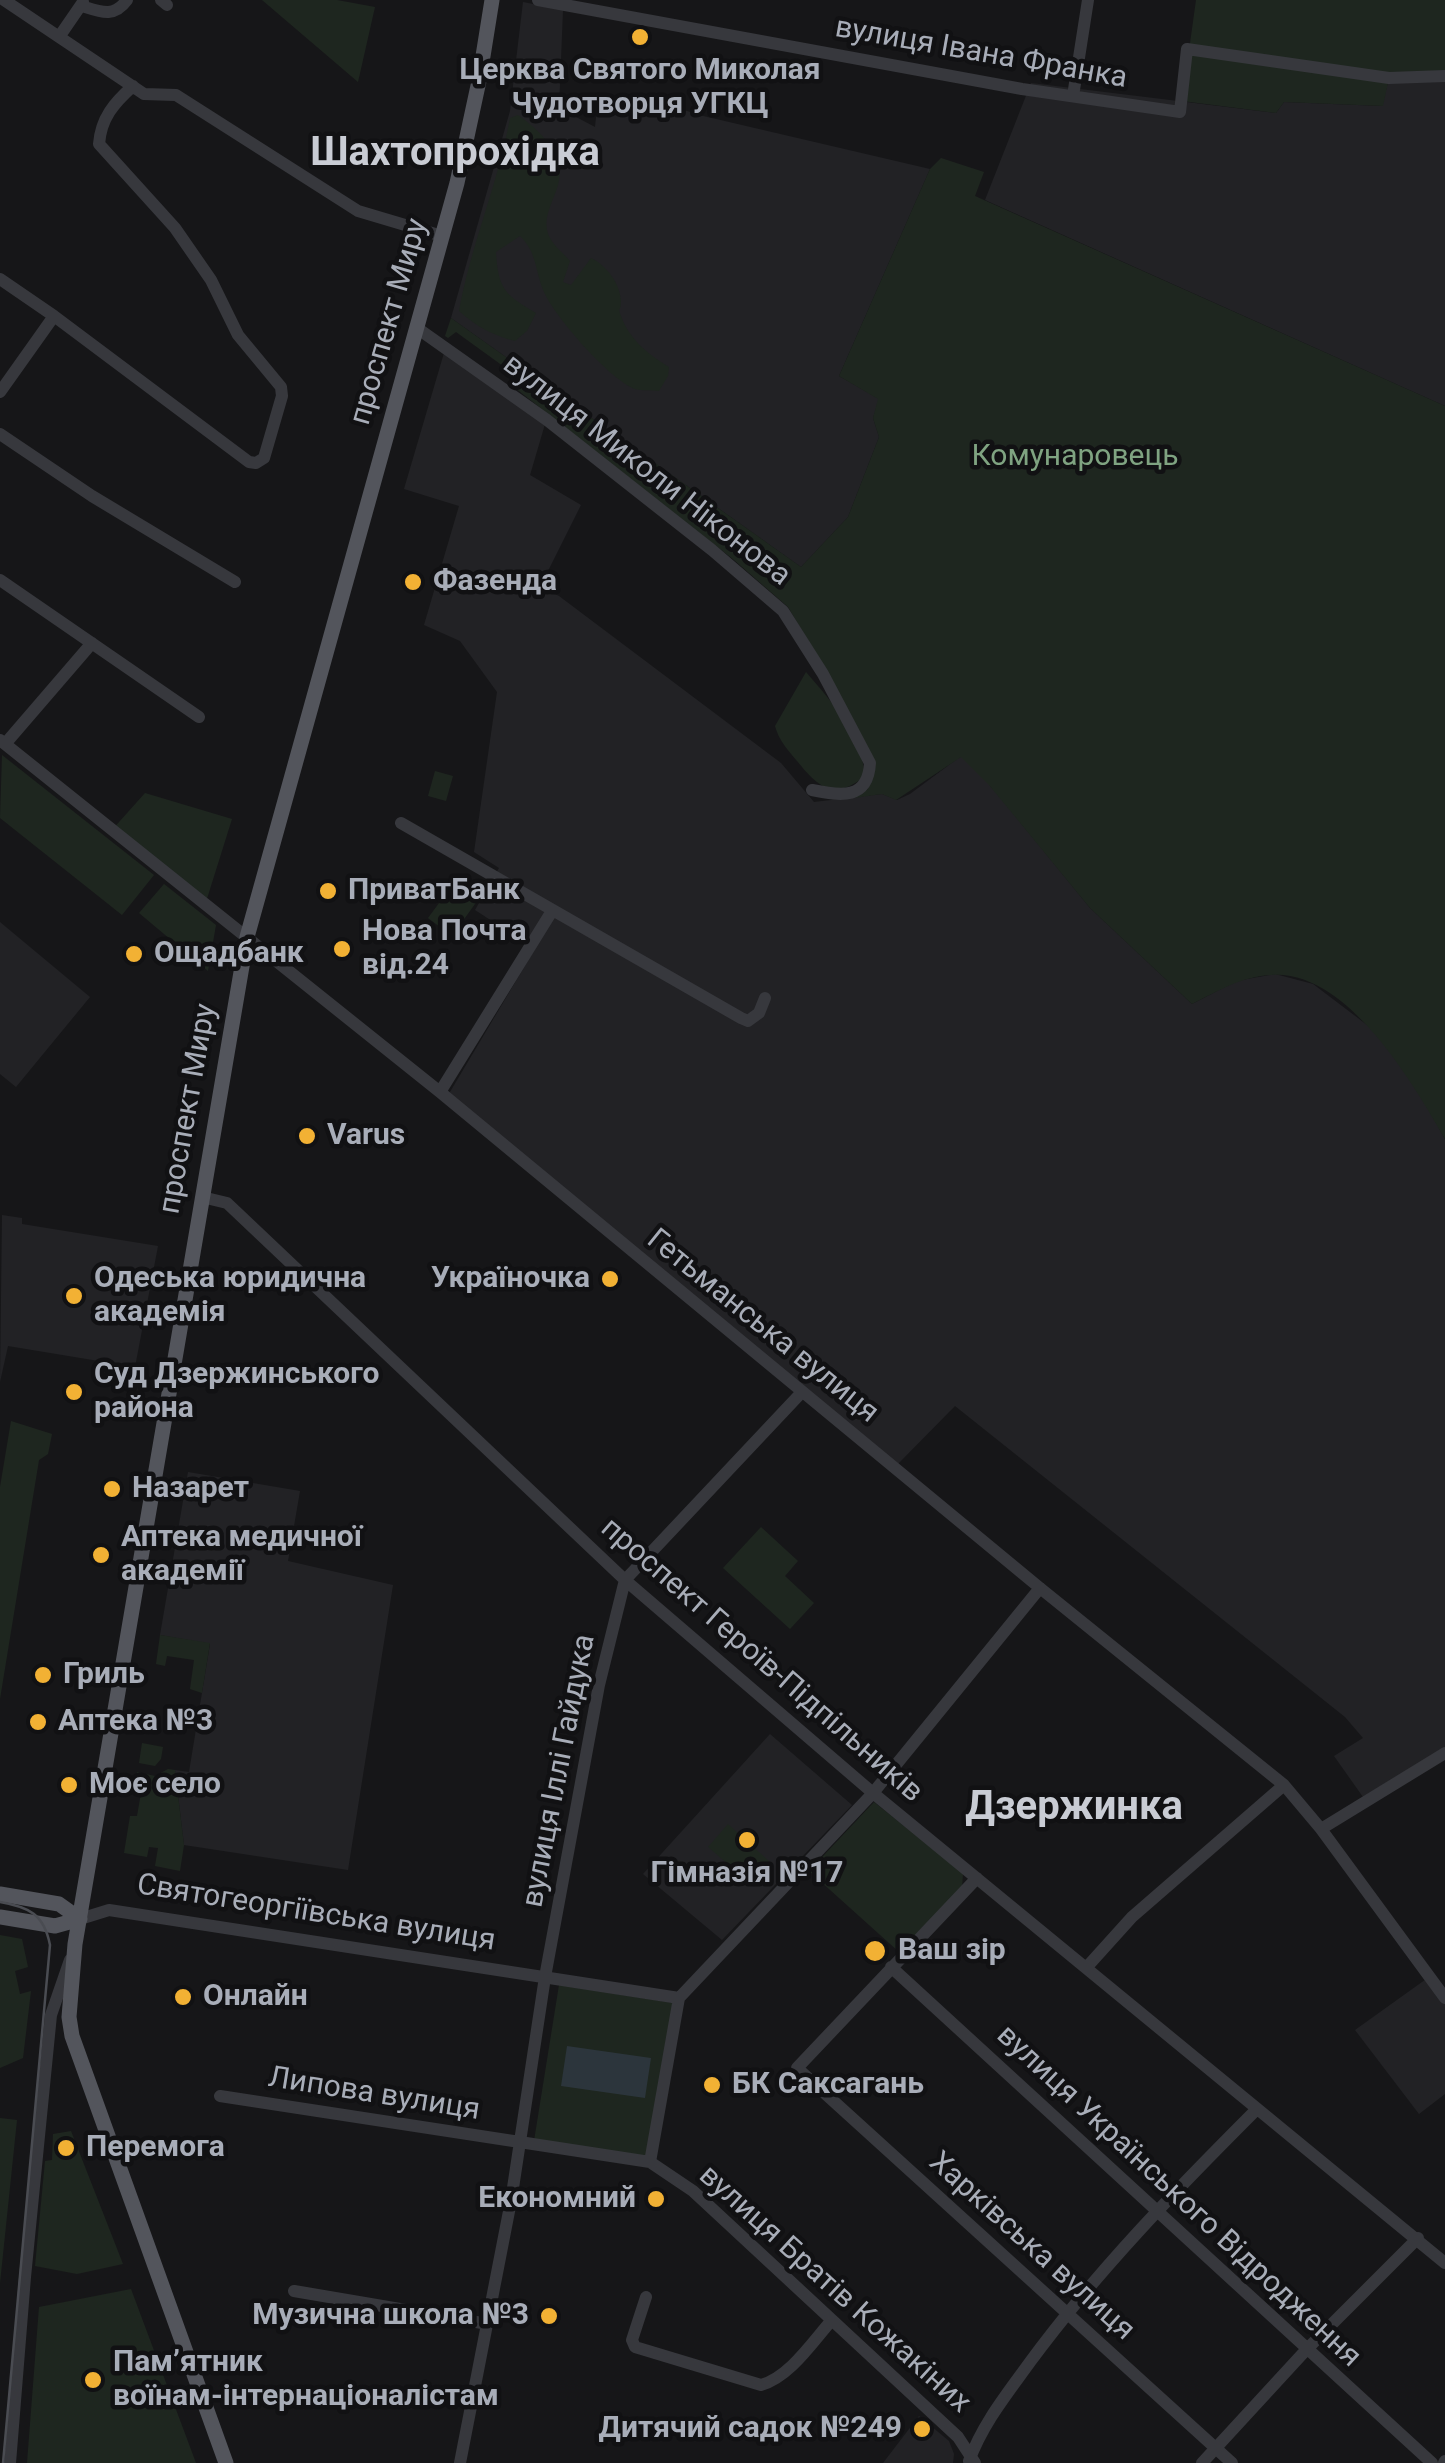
<!DOCTYPE html>
<html>
<head>
<meta charset="utf-8">
<style>
  body { margin:0 }
  canvas { display:block; background:#161618 }
</style>
</head>
<body>
<canvas width="1445" height="2463"></canvas>
<script>
const g = document.querySelector('canvas').getContext('2d');
g.lineJoin = 'round';
function paint(path, color) { g.fillStyle = color; g.fill(path, 'evenodd'); }
function trace(path, color, width, dash) { g.strokeStyle = color; g.lineWidth = width; g.lineCap = dash ? 'butt' : 'round'; g.setLineDash(dash || []); g.stroke(path); }
function drawText(font, color, halo, rows, align = 'center') {
  g.font = font + ' Roboto,sans-serif'; g.lineWidth = 9; g.setLineDash([]); g.textBaseline = 'middle'; g.strokeStyle = halo; g.fillStyle = color; for (const [text, x, y, turn = 0] of rows) {
    g.save(); g.translate(x, y); g.rotate((+turn || 0) * Math.PI / 180); g.textAlign = isNaN(turn) ? turn : align; if (halo) g.strokeText(text, 0, 0); g.fillText(text, 0, 0); g.restore();
  }
}
paint(new Path2D(`
  M 523,2 L 563,10 L 559,108 L 595,127 L 598,99 L 632,106 L 636,94 L 699,115 L 930,169 L 839,376 L 879,399 L 873,418 L 879,437 L 848,517 L 801,567 L 451,318 L 510,111 Z
  M 1445,76 L 1445,406 L 985,200 L 1031,83 L 1276,113 L 1284,102 L 1382,106 L 1389,78 Z
  M 444,353 L 545,424 L 530,475 L 581,505 L 540,587 L 559,596 L 781,763 L 814,802 L 882,794 L 897,800 L 910,794 L 961,756 L 989,784 L 1090,908 L 1192,1004 L 1236,981 L 1275,974 L 1313,984 L 1375,1031 L 1415,1085 L 1445,1139 L 1445,1747 L 1363,1797 L 1334,1756 L 1363,1738 L 1345,1717 L 955,1406 L 894,1468 L 447,1097 L 535,949 L 475,910 L 499,868 L 474,852 L 497,692 L 460,641 L 424,625 L 459,506 L 404,489 Z
  M 0,922 L 90,997 L 16,1087 L 0,1074 Z
  M 2,1215 L 22,1218 L 22,1224 L 158,1246 L 135,1367 L 8,1346 L 0,1382 Z
  M 188,1472 L 300,1491 L 288,1561 L 393,1585 L 348,1870 L 184,1845 L 175,1770 L 189,1772 L 210,1644 L 160,1635 Z
  M 770,1734 L 852,1805 L 722,1940 L 643,1874 Z
  M 1429,1977 L 1445,1998 L 1445,2094 L 1419,2114 L 1355,2030 Z
  M 919,2416 L 949,2441 L 954,2454 L 953,2463 L 883,2463 Z`), '#222225');
paint(new Path2D(`
  M 262,0 L 337,0 L 375,7 L 358,82 Z
  M 1196,0 L 1445,0 L 1445,78 L 1389,78 L 1383,106 L 1284,102 L 1276,113 L 1182,101 Z
  M 518,115 C 540,130 567,157 558,185 C 554,200 544,214 547,230 C 549,242 562,252 570,261 L 563,282 L 571,285 L 591,258 C 606,265 620,283 621,301 C 621,314 617,304 621,316 C 629,339 649,355 669,367 L 668,376 L 659,391 C 652,390 641,391 635,389 C 609,379 555,317 544,292 C 535,271 537,252 520,236 L 496,252 C 498,289 505,295 536,313 L 527,331 L 515,341 C 492,335 477,327 459,311 C 471,245 498,184 510,118 Z
  M 941,158 L 984,172 L 975,196 L 1445,406 L 1445,1139 C 1413,1083 1347,970 1272,975 C 1242,976 1218,991 1192,1004 L 1090,908 L 989,785 L 961,757 L 896,800 L 882,794 L 854,798 L 867,790 L 873,777 L 827,672 L 788,607 L 734,560 L 510,384 L 514,374 L 456,332 L 448,338 L 445,336 L 451,318 L 801,567 L 848,517 L 879,437 L 873,418 L 878,399 L 839,376 L 930,169 Z
  M 806,672 C 832,702 862,736 865,776 C 834,801 819,788 797,761 C 788,750 779,741 775,726 Z
  M 2,755 L 154,875 L 122,915 L 0,818 Z
  M 435,771 L 453,776 L 446,801 L 428,796 Z
  M 145,793 L 232,819 L 205,905 L 111,831 Z
  M 456,880 L 480,897 L 452,936 L 428,918 Z
  M 164,884 L 216,925 L 208,971 L 139,913 Z
  M 11,1421 L 52,1434 L 48,1454 L 39,1460 L 0,1699 L 0,1487 Z
  M 761,1527 L 798,1561 L 785,1576 L 814,1603 L 790,1629 L 723,1568 Z
  M 160,1635 L 210,1643 L 202,1693 L 190,1689 L 194,1660 L 167,1656 L 165,1666 L 156,1664 Z
  M 142,1743 L 163,1747 L 161,1759 L 155,1766 L 139,1763 Z
  M 168,1769 L 175,1770 L 184,1845 L 180,1871 L 155,1866 L 158,1848 L 149,1847 L 147,1857 L 124,1853 L 130,1816 L 137,1816 L 141,1793 L 134,1791 L 137,1772 L 155,1776 Z
  M 874,1802 L 963,1873 L 962,1888 L 899,1952 L 809,1871 Z
  M 728,1824 L 770,1862 L 751,1884 L 708,1847 Z
  M 0,1935 L 22,1939 L 28,1967 L 15,1971 L 20,1994 L 31,1991 L 23,2058 L 0,2068 Z
  M 559,1985 L 673,2003 L 648,2160 L 534,2141 Z
  M 0,2118 L 17,2120 L 0,2283 Z
  M 71,2131 L 123,2264 L 77,2274 L 35,2266 L 45,2161 L 52,2160 L 53,2134 Z
  M 131,2289 L 196,2463 L 27,2463 L 39,2307 Z`), '#1e261f');
paint(new Path2D(`
  M 567,2046 L 651,2058 L 645,2098 L 561,2086 Z`), '#2c353c');
trace(new Path2D(`
  M 4,0 L 144,94 L 176,95 L 358,211 L 442,236
  M 161,0 L 167,5
  M 538,0 L 1022,89 L 1180,112 L 1187,49 L 1389,78 L 1445,76
  M 82,6 C 101,12 114,18 127,0
  M 59,37 L 83,2
  M 1073,96 L 1088,0
  M 0,279 L 54,316 L 249,462 L 256,463 L 264,458 L 282,396 L 281,387 L 238,335 L 211,280 L 175,228 L 99,144 C 101,118 114,103 133,86
  M 417,328 L 547,420 L 712,550 L 783,611 L 823,674 L 870,763 C 868,800 841,796 812,790
  M 0,392 L 54,316
  M 0,434 L 92,496 L 235,582
  M 0,580 L 199,717
  M 0,740 L 440,1092 L 1040,1588 L 1284,1785 L 1321,1829 L 1445,1998
  M 5,744 L 92,643
  M 401,823 L 741,1018 L 748,1021 L 759,1013 L 765,998
  M 440,1092 L 552,911
  M 202,1197 L 227,1203 L 625,1580 L 873,1793 L 1445,2263
  M 1321,1829 L 1445,1753
  M 977,1878 L 797,2068 L 1232,2463
  M 80,1919 L 109,1910 L 679,1998
  M 891,1967 L 1432,2463
  M 1086,1968 L 1132,1917 L 1284,1785
  M 679,1998 L 873,1793 L 1040,1588
  M 220,2096 L 650,2162 L 693,2191 L 958,2437 L 975,2463
  M 650,2162 L 679,1998
  M 294,2291 L 488,2324
  M 646,2297 L 632,2340 L 635,2347 L 761,2385 C 790,2377 813,2341 832,2320
  M 969,2461 C 983,2423 1007,2394 1030,2362 C 1098,2270 1176,2190 1257,2109
  M 10,2463 L 25,2277 L 51,2015 L 70,1960
  M 460,2463 L 511,2201 L 545,1977 L 599,1685 L 625,1580 L 802,1392
  M 1202,2463 L 1306,2350 L 1418,2238
  M 1444,2463 L 1445,2461`), '#37383d', 12);
trace(new Path2D(`
  M 0,1894 L 59,1904 L 80,1919
  M 0,1917 L 55,1926 L 80,1919
  M 226,2463 L 72,2036 L 69,2017 L 75,1944 L 247,937 L 457,183 L 479,81 L 492,0`), '#53555c', 15);
trace(new Path2D(`
  M 0,1902 C 29,1907 44,1914 50,1945 L 3,2463`), '#4a4c52', 2.5);
for (const [x, y, r, color] of [
  [640,37,10,"#f2b134"],
  [413,582,10,"#f2b134"],
  [328,891,10,"#f2b134"],
  [342,949,10,"#f2b134"],
  [134,954,10,"#f2b134"],
  [307,1136,10,"#f2b134"],
  [610,1279,10,"#f2b134"],
  [74,1296,10,"#f2b134"],
  [74,1392,10,"#f2b134"],
  [112,1489,10,"#f2b134"],
  [101,1555,10,"#f2b134"],
  [43,1675,10,"#f2b134"],
  [38,1722,10,"#f2b134"],
  [69,1785,10,"#f2b134"],
  [747,1840,10,"#f2b134"],
  [875,1951,12,"#f2b134"],
  [183,1997,10,"#f2b134"],
  [712,2085,10,"#f2b134"],
  [66,2148,10,"#f2b134"],
  [656,2199,10,"#f2b134"],
  [549,2316,10,"#f2b134"],
  [93,2380,10,"#f2b134"],
  [922,2429,10,"#f2b134"]
]) { const dot = new Path2D(); dot.arc(x, y, r, 0, 2 * Math.PI); g.fillStyle = color; g.fill(dot); trace(dot, '#111113', 4); }
drawText('30px', '#a8adb8', '#111113', [
  ["вулиця Івана Франка",981,54,10],
  ["проспект Миру",390,322,-74],
  ["вулиця Миколи Ніконова",646,471,38],
  ["проспект Миру",189,1109,-80],
  ["Гетьманська вулиця",762,1327,39],
  ["проспект Героїв-Підпільників",761,1661,41],
  ["вулиця Іллі Гайдука",560,1771,-79],
  ["Святогеоргіївська вулиця",316,1914,9],
  ["Липова вулиця",374,2095,9],
  ["вулиця Українського Відродження",1178,2197,43],
  ["Харківська вулиця",1031,2247,42],
  ["вулиця Братів Кожакіних",834,2290,42]
]);
drawText('bold 30px', '#a8adb8', '#111113', [
  ["Церква Святого Миколая",640,71,"center"],
  ["Чудотворця УГКЦ",640,105,"center"],
  ["Фазенда",433,582],
  ["ПриватБанк",348,891],
  ["Нова Почта",362,932],
  ["від.24",362,966],
  ["Ощадбанк",154,954],
  ["Varus",327,1136],
  ["Одеська юридична",94,1279],
  ["академія",94,1313],
  ["Україночка",590,1279,"right"],
  ["Суд Дзержинського",94,1375],
  ["района",94,1409],
  ["Назарет",132,1489],
  ["Аптека медичної",121,1538],
  ["академії",121,1572],
  ["Гриль",63,1675],
  ["Аптека №3",58,1722],
  ["Моє село",89,1785],
  ["Гімназія №17",747,1874,"center"],
  ["Ваш зір",898,1951],
  ["Онлайн",203,1997],
  ["БК Саксагань",732,2085],
  ["Перемога",86,2148],
  ["Економний",636,2199,"right"],
  ["Музична школа №3",529,2316,"right"],
  ["Пам’ятник",113,2363],
  ["воїнам-інтернаціоналістам",113,2397],
  ["Дитячий садок №249",902,2429,"right"]
], 'left');
drawText('30px', '#7fa381', '#111113', [
  ["Комунаровець",1075,457]
]);
drawText('bold 40px', '#c9ccd4', '#111113', [
  ["Шахтопрохідка",455,155],
  ["Дзержинка",1074,1809]
]);
</script>
</body>
</html>
